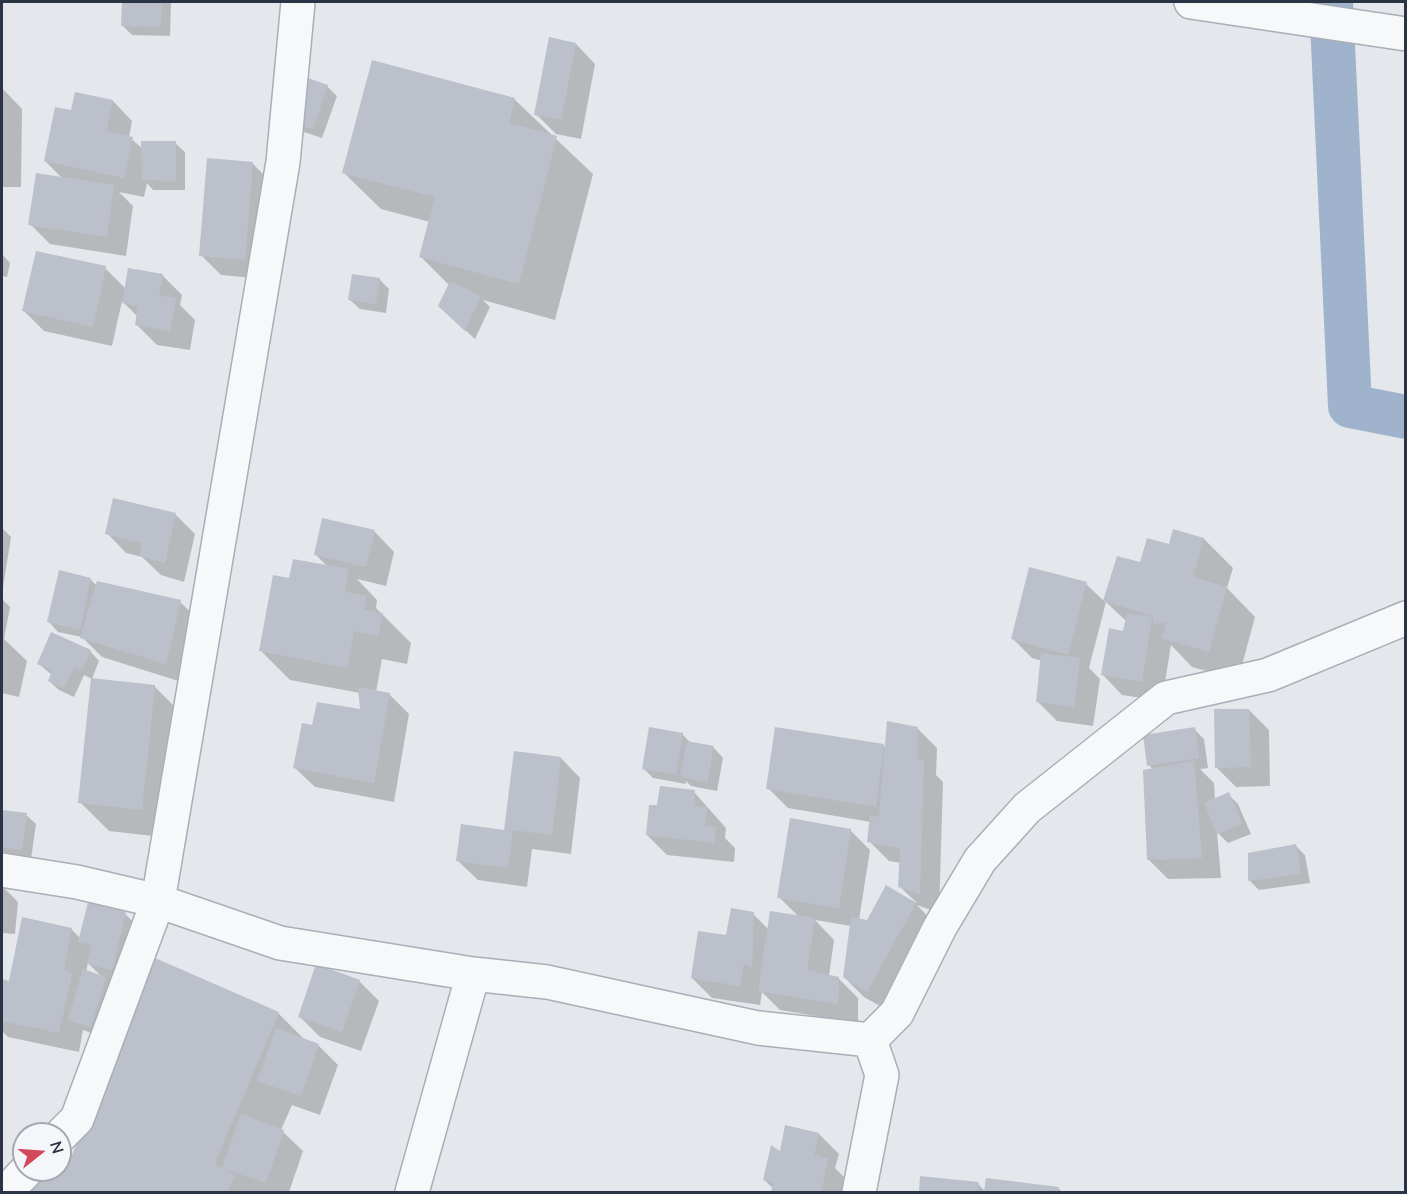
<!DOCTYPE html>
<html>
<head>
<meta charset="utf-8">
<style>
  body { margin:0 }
  #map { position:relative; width:1407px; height:1194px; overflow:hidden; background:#e4e7ec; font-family:Mulish,sans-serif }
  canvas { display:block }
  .frame { position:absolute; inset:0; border:3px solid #2b3445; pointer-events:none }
  .north { position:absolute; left:12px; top:1122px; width:60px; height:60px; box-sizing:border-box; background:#f4f6f9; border:2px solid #a4a8b1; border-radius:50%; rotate:73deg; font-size:16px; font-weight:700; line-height:24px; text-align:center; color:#2b3445 }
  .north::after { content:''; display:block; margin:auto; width:21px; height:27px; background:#d1495b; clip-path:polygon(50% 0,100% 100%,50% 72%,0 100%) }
</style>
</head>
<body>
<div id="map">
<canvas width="1407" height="1194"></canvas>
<div class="frame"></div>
<div class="north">N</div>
</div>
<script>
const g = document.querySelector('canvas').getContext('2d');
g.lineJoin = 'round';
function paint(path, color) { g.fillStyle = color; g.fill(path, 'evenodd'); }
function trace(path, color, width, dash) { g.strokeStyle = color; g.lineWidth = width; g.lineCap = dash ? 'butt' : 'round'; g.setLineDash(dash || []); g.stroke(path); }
paint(new Path2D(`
  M 123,2 L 171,2 L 170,36 L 132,35 L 122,25 Z
  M 576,44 L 595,64 L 581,139 L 556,134 L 536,114 Z
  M 327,86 L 337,96 L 322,138 L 304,132 L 294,122 Z
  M 2,88 L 22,109 L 21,187 L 2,187 Z
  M 514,99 L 593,174 L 555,320 L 483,300 L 490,307 L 475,339 L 450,316 L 449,285 L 421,257 L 430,222 L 381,209 L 344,173 Z
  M 113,101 L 132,121 L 129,137 L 143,149 L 175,143 L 185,152 L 185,190 L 153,190 L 147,183 L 144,197 L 119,192 L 133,206 L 126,256 L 50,244 L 30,224 L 63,179 L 45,161 L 72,112 Z
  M 252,163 L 272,183 L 264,279 L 221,275 L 201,255 Z
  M 2,254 L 10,263 L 7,277 L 2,276 Z
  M 105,268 L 126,289 L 162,275 L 182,295 L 180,305 L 195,320 L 190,350 L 157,345 L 137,325 L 138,317 L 122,301 L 112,346 L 44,331 L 24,311 Z
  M 379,279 L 389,289 L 386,313 L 360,309 L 350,300 Z
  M 176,515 L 195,534 L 184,582 L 161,575 L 142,557 L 126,553 L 107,533 Z
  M 323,520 L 375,532 L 394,552 L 386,586 L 357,579 L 377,600 L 376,608 L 411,643 L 407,664 L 382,659 L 376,692 L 389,694 L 409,714 L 394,802 L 315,787 L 295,768 L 313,726 L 362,711 L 360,693 L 290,680 L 261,651 L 290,580 L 328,567 L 315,554 Z
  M 2,528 L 11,537 L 2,594 Z
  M 1204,539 L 1233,568 L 1227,588 L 1255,617 L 1238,680 L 1192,667 L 1171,645 L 1162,701 L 1122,695 L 1103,675 L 1125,633 L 1127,622 L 1106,602 L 1089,668 L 1100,679 L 1093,726 L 1057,721 L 1037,701 L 1042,661 L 1032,658 L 1012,638 L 1086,584 L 1105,602 L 1118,557 L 1141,564 L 1170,546 Z
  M 90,579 L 97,586 L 180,602 L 200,621 L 185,683 L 102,657 L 82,637 L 58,632 L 49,622 Z
  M 2,599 L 10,607 L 4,639 L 27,661 L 19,697 L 2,693 Z
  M 90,651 L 99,661 L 92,679 L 84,675 L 74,697 L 59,690 L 49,681 L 52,675 L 39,664 Z
  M 154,686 L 183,715 L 170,838 L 109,831 L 80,802 Z
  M 1249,710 L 1269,730 L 1270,786 L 1236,787 L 1216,767 Z
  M 917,728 L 937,748 L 936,775 L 943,782 L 939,913 L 917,905 L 935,924 L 887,1010 L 864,997 L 844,977 L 851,926 L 815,920 L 834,940 L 829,976 L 838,978 L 858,998 L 858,1023 L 780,1010 L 762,992 L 760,1005 L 712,998 L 692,978 L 727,937 L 753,914 L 769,930 L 799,917 L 779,897 L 850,830 L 870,850 L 859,920 L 868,922 L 886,887 L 917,903 L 899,886 L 901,863 L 889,861 L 869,841 L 871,822 L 788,808 L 768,788 L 883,745 L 886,748 Z
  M 1194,729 L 1204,739 L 1208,768 L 1200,769 L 1214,783 L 1215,800 L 1228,794 L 1238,804 L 1251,834 L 1228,843 L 1217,832 L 1221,878 L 1168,879 L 1148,859 L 1153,770 L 1149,765 Z
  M 682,734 L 691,743 L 714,748 L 723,758 L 717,791 L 691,786 L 686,781 L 686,784 L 653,778 L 644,769 Z
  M 561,758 L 580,778 L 571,854 L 532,849 L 527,887 L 478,880 L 458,861 L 506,832 Z
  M 694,792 L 726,828 L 725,838 L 735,848 L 734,862 L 667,855 L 647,835 L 659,807 Z
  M 2,812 L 26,815 L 36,824 L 31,859 L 7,856 L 2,851 Z
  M 1295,845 L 1305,855 L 1310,883 L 1259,890 L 1250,881 Z
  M 2,886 L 18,902 L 15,934 L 3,933 L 2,952 Z
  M 125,914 L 145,934 L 100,1036 L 83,1030 L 79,1052 L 8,1037 L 2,1031 L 2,981 L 10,983 L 71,929 L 80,938 ZM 88,963 L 102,977 L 86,972 Z
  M 359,981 L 379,1001 L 361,1051 L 320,1037 L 300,1017 Z
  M 278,1013 L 306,1041 L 318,1045 L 338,1065 L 320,1115 L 292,1105 L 281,1130 L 303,1151 L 289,1192 L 32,1192 L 41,1170 L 60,1170 L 60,1154 L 71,1159 Z
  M 819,1134 L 839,1154 L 835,1168 L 847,1180 L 845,1192 L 773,1192 L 774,1189 L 764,1180 L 781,1153 Z
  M 922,1177 L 978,1184 L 986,1192 L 1058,1188 L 1062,1192 L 920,1192 Z`), '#0003');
trace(new Path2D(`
  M 1331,2 L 1350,406 L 1406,417`), '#9fb4cc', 44);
paint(new Path2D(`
  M 122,2 L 162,2 L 161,27 L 121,26 Z
  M 549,37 L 576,43 L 561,120 L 534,115 Z
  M 372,60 L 515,98 L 509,123 L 557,136 L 519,284 L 419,257 L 435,197 L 342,173 Z
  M 308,78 L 328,85 L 313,129 L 293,123 Z
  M 75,92 L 113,100 L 106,131 L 133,137 L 124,178 L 44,161 L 55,107 L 71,110 Z
  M 141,141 L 176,141 L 176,181 L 142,180 Z
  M 207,158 L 253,162 L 245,260 L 199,256 Z
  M 36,173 L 114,185 L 107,237 L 28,225 Z
  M 36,251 L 106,266 L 93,327 L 22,311 Z
  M 128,268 L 163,274 L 159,296 L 176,298 L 170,331 L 135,325 L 138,306 L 122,303 Z
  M 352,274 L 380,278 L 376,304 L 348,300 Z
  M 450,281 L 481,296 L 465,331 L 438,306 Z
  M 113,498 L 176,513 L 165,563 L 139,556 L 142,543 L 105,534 Z
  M 322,518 L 375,530 L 366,567 L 314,555 Z
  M 1173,529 L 1204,538 L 1193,577 L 1227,587 L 1209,652 L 1162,638 L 1166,622 L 1154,624 L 1153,616 L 1103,601 L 1117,556 L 1140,562 L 1147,538 L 1169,544 Z
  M 293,559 L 349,569 L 345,592 L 367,596 L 364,610 L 383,613 L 378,636 L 354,631 L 347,668 L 259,651 L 273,575 L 289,578 Z
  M 1029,567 L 1087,582 L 1068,655 L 1011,639 Z
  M 59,570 L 91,578 L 80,630 L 47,622 Z
  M 97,581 L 181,600 L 166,664 L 80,638 Z
  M 1127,613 L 1152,617 L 1142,682 L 1101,675 L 1109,628 L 1123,631 Z
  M 51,632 L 91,650 L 82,670 L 74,667 L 64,688 L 48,681 L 52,671 L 37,664 Z
  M 1041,653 L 1080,658 L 1074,707 L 1036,702 Z
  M 91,678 L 155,685 L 142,810 L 78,803 Z
  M 358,687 L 390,693 L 374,783 L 293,768 L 302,723 L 312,725 L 317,702 L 360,709 Z
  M 1214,709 L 1249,709 L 1251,767 L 1215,768 Z
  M 887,721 L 918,727 L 917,759 L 924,761 L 920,894 L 898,887 L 900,848 L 867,842 L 870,816 L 879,817 Z
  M 649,727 L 683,733 L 676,775 L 642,769 Z
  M 775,727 L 884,744 L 876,807 L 766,789 Z
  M 1195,727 L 1199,758 L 1147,766 L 1143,735 Z
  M 687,741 L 714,746 L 707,783 L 680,776 Z
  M 514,751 L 561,757 L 552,835 L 513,830 L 508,868 L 456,861 L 461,824 L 504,830 Z
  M 1194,761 L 1202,858 L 1147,860 L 1143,770 Z
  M 660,786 L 695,790 L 694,806 L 707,807 L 705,826 L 716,827 L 714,843 L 646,835 L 649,805 L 657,805 Z
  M 1229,792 L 1242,824 L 1217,834 L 1204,803 Z
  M 2,810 L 27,813 L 22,850 L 2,847 Z
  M 790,818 L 851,829 L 839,908 L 777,898 Z
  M 1296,844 L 1301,874 L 1248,881 L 1248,853 Z
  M 886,885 L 916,903 L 867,992 L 843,977 L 851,917 L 867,920 Z
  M 88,902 L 126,912 L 112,970 L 87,964 L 92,945 L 78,942 Z
  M 731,908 L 754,912 L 752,968 L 744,963 L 740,986 L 691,978 L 698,931 L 726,935 Z
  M 770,911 L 815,918 L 807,970 L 839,977 L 838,1004 L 758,991 Z
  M 22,917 L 72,928 L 64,969 L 72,974 L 59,1033 L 2,1021 L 2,979 L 9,981 Z
  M 155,958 L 279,1012 L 217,1158 L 216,1165 L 235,1175 L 227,1192 L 30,1192 L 40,1170 L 60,1170 L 60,1152 L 71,1157 Z
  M 316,964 L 360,980 L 342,1032 L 298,1017 Z
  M 83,969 L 106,977 L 91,1027 L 68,1020 Z
  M 276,1028 L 319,1044 L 301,1096 L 257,1081 Z
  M 241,1114 L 284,1130 L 266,1183 L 222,1168 Z
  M 785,1125 L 819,1133 L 814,1155 L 828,1159 L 821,1192 L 771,1192 L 773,1182 L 763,1180 L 771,1145 L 780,1151 Z
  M 920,1176 L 979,1182 L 977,1192 L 919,1192 Z
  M 986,1178 L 1059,1187 L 1058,1192 L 984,1192 Z`), '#bbc0ca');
const minor = new Path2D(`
  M 1191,2 L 1406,34
  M 2,870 L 77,882 L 158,901 L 280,943 L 473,974 L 547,982 L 758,1028 L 870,1040
  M 870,1040 L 897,1013 L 940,927 L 980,860 L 1027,808 L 1166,698 L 1268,675 L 1406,618
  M 60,1136 L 77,1119 L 158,901 L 283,162 L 298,2
  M 6,1192 L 27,1170
  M 412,1192 L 473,974
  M 859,1192 L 882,1075 L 870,1040`);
trace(minor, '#a9aeb7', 36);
trace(minor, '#f7f8fa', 33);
</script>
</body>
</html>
